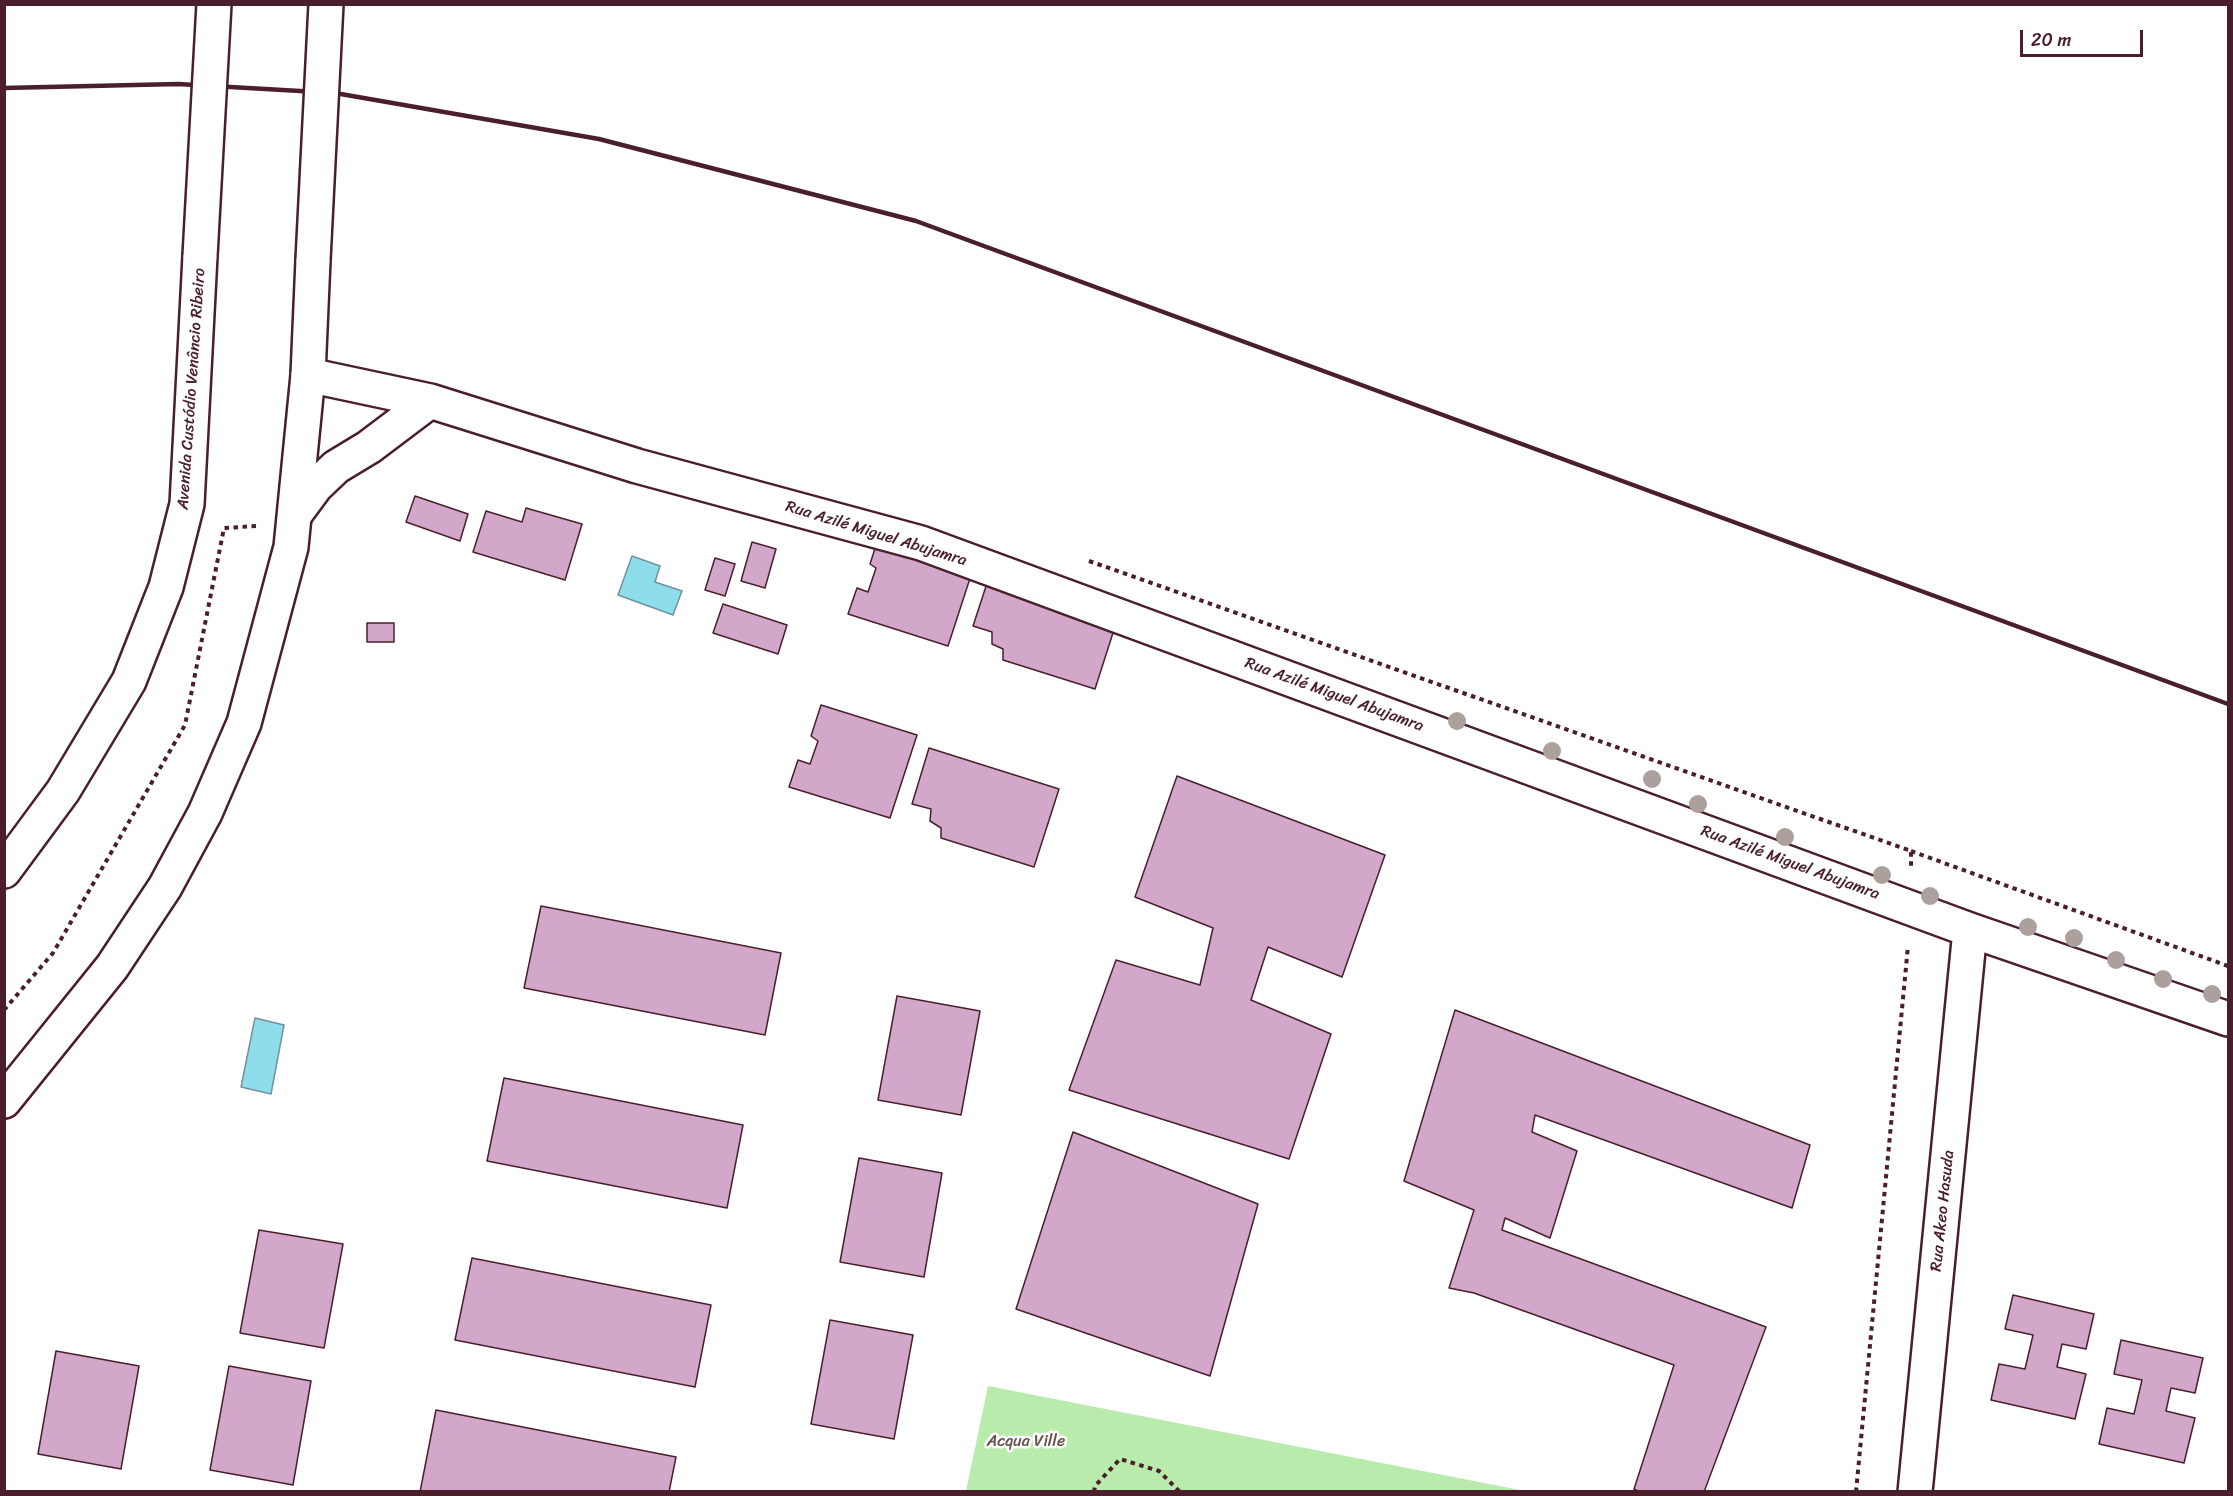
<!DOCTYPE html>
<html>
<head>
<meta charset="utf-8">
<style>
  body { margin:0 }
  #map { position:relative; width:2233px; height:1496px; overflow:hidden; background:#fff; font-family:Sriracha,sans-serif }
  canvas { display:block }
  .frame { position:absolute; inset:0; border:6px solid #4a1f2b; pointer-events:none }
  .scale { position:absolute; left:2020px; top:30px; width:123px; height:27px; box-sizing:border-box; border:3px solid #4a1f2b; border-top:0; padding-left:8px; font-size:18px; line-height:21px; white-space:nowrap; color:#4a1f2b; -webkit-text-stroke:4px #fff; paint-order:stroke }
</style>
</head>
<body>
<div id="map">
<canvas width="2233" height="1496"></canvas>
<div class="frame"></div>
<div class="scale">20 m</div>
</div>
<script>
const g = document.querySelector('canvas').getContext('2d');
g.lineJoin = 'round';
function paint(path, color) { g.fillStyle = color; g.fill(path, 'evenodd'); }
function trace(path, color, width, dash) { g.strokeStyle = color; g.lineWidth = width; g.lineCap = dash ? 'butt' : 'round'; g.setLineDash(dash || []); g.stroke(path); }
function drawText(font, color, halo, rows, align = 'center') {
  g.font = font + ' Sriracha,sans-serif'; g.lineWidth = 5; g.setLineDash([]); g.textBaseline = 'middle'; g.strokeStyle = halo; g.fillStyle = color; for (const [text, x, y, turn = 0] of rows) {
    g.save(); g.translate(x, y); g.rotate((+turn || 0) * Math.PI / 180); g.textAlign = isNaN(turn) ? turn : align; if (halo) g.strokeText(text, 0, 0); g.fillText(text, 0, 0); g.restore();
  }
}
paint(new Path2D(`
  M 988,1386 L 1525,1491 L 966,1491 Z`), '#b9ebac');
const water = new Path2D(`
  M 632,556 L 660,566 L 655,582 L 682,591 L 673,615 L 618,595 Z
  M 255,1018 L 284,1025 L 271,1094 L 241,1087 Z`);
paint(water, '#8eddeb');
trace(water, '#73919e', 1.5);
const building = new Path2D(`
  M 415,496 L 468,514 L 460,541 L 406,522 Z
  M 526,508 L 582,524 L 565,580 L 473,552 L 486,511 L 522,522 Z
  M 880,533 L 975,563 L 948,646 L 848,614 L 857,588 L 868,592 L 876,568 L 870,564 Z
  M 752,542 L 776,549 L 765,588 L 741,581 Z
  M 715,558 L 735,564 L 725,596 L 705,590 Z
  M 991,571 L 1120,611 L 1095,689 L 1003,660 L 1003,649 L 992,644 L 992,632 L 973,626 Z
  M 723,604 L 787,625 L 778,654 L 713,633 Z
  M 367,623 L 394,623 L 394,642 L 367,642 Z
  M 821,705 L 917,735 L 890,818 L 789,787 L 798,760 L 810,764 L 818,741 L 811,736 Z
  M 929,748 L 1059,789 L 1034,867 L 941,838 L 941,828 L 930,821 L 931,809 L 912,804 Z
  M 1177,776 L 1385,855 L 1342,977 L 1268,947 L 1251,1000 L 1331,1034 L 1289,1159 L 1069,1090 L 1116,960 L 1200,985 L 1213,928 L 1135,897 Z
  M 541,906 L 781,953 L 765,1035 L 524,988 Z
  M 897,996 L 980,1011 L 961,1115 L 878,1100 Z
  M 1455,1010 L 1810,1145 L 1792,1208 L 1535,1115 L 1532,1132 L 1577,1151 L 1550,1238 L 1505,1218 L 1502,1230 L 1766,1327 L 1704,1492 L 1640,1492 L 1634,1489 L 1674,1365 L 1474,1293 L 1449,1288 L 1474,1210 L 1404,1181 Z
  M 504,1078 L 743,1125 L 727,1208 L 487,1161 Z
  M 1073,1132 L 1258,1204 L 1210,1376 L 1016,1309 Z
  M 859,1158 L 942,1173 L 924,1277 L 840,1262 Z
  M 259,1230 L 343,1244 L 324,1348 L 240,1333 Z
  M 472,1258 L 711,1305 L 695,1387 L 455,1340 Z
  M 2013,1295 L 2094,1314 L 2086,1349 L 2062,1344 L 2057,1367 L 2086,1374 L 2075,1419 L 1991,1400 L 1999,1364 L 2025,1369 L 2033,1335 L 2005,1329 Z
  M 830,1320 L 913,1335 L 894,1439 L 811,1424 Z
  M 2121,1340 L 2203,1358 L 2195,1393 L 2171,1388 L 2166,1411 L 2195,1418 L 2184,1463 L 2099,1444 L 2107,1408 L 2134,1414 L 2142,1380 L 2114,1374 Z
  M 56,1351 L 139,1366 L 121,1469 L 38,1454 Z
  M 229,1366 L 311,1381 L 293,1485 L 210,1470 Z
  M 436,1410 L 676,1457 L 669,1492 L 420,1492 Z`);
paint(building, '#d2a7ca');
trace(building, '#4a1f2b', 1.5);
const minor = new Path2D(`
  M 308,375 L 430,401 L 637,466 L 921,543 L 1970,930 L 2228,1019
  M 296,513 L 316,486 L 336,467 L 369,447 L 430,401
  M 1915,1492 L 1970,930`);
const major = new Path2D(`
  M 4,871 L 63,791 L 129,681 L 166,587 L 187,504 L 200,256
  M 4,1101 L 112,967 L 165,887 L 205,813 L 244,723 L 291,547 L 308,375 L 313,260`);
trace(minor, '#4a1f2b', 38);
trace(major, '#4a1f2b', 38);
trace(new Path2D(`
  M 1089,561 L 1911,851 L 1911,869
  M 1911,851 L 2228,966
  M 4,1010 L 53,953 L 185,725 L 224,528 L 257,526
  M 1094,1492 L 1095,1486 L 1120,1459 L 1159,1471 L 1180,1492
  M 1856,1492 L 1908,946`), '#4a1f2b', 4, [4.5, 4.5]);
trace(minor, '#fff', 33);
trace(major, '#fff', 33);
trace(new Path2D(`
  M 4,88 L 178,84 L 335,93 L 599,139 L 916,221 L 2228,704`), '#4a1f2b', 4.5);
const majorBridge = new Path2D(`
  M 200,256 L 214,4
  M 313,260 L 326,4`);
trace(majorBridge, '#4a1f2b', 38, []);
trace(majorBridge, '#fff', 33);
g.fillStyle = '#aba09c';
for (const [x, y] of [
  [1457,721],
  [1552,751],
  [1652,779],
  [1698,804],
  [1785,837],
  [1882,875],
  [1930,896],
  [2028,927],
  [2074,938],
  [2116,960],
  [2163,979],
  [2212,994]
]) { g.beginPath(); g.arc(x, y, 9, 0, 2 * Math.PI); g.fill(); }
drawText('16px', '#4a1f2b', '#fff', [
  ["Avenida Custódio Venâncio Ribeiro",192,389,-86],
  ["Rua Azilé Miguel Abujamra",876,534,17],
  ["Rua Azilé Miguel Abujamra",1334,695,20],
  ["Rua Azilé Miguel Abujamra",1790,863,20],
  ["Rua Akeo Hasuda",1943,1211,-84]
]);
drawText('16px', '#66524b', '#fff', [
  ["Acqua Ville",1026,1442]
]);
</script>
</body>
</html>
